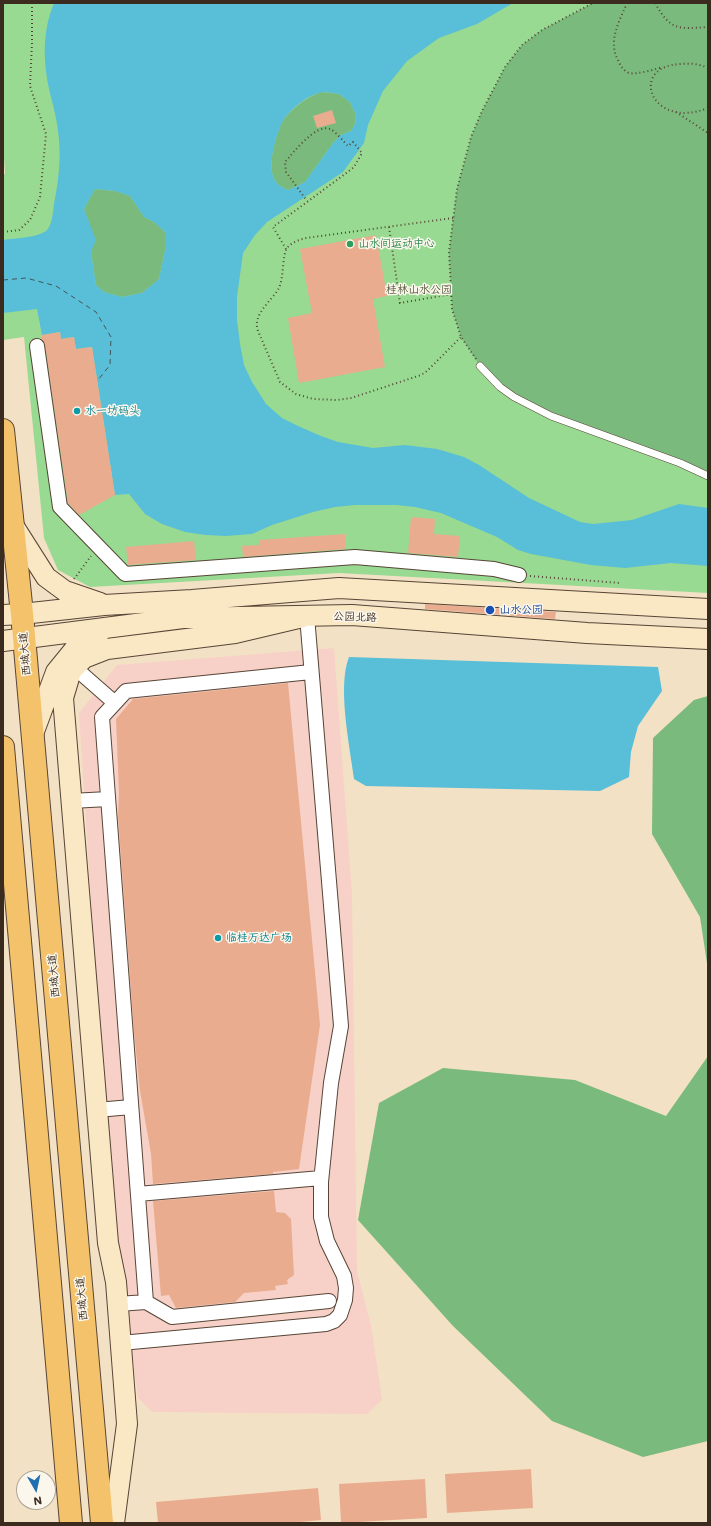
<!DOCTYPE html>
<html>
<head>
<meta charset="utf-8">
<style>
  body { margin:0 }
  #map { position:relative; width:711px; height:1526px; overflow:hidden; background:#f3e1c5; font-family:Mali,sans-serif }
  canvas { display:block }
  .frame { position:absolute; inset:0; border:4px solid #3b2a1e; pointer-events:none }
  .north { position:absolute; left:16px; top:1470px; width:40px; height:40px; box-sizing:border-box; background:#fbf7ec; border:1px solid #aea59a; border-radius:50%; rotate:171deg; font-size:11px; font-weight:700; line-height:16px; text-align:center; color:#3b2a1e }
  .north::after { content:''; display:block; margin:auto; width:14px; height:18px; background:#1f6fb2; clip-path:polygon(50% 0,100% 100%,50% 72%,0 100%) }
</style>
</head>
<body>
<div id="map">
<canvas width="711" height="1526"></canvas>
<div class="frame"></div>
<div class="north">N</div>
</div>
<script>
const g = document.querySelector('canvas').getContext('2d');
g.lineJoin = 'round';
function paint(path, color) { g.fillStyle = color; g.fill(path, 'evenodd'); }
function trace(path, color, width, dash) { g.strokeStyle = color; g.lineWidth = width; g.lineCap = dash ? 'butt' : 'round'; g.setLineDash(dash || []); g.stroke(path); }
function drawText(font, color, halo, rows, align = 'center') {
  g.font = font + ' Mali,"LXGW WenKai TC",sans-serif'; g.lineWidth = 3; g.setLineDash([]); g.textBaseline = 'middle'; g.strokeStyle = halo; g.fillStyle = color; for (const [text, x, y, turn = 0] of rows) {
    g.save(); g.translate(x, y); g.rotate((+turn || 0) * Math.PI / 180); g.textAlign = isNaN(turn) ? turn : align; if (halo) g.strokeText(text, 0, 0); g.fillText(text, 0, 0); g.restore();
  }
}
paint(new Path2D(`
  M 334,648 L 352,894 L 357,1271 L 371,1326 L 382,1400 L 367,1414 L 152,1412 L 138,1398 L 109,1179 L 79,713 L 117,665 Z`), '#f7d1c7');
paint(new Path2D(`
  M 3,3 L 708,3 L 708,593 L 339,573 L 90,587 L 58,570 L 44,538 L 24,337 L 3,340 L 3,174 L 5,174 L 3,139 Z`), '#98da92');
paint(new Path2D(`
  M 593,3 L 708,3 L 708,476 L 578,426 L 514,397 L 480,366 L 461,337 L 452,309 L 449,252 L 457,189 L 471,137 L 482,111 L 505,67 L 522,45 L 542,30 Z
  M 322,92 L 339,94 L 350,102 L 356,115 L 355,124 L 351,131 L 341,135 L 333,143 L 305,182 L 289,190 C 265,184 271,156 276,139 C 278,132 280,125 284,119 C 294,107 308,96 322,92 Z
  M 95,189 L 115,191 L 130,196 L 144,217 L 154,222 L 165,232 L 165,250 L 159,279 L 142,293 L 122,297 L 104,292 L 96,285 L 91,252 L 95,240 L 84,209 Z
  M 708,696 L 708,970 L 700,917 L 652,834 L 653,738 L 694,700 Z
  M 708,1056 L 708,1441 L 643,1457 L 552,1421 L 453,1326 L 358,1220 L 379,1103 L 443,1068 L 575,1080 L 666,1116 Z`), '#7aba7c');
paint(new Path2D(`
  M 54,3 L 513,3 L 477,24 L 439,38 L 407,61 L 383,91 L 368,125 L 364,143 L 343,172 L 267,222 L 255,235 L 243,253 L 237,297 L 237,320 L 240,344 L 244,365 L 252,382 L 266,404 L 282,418 L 298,426 L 321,436 L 338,442 L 373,448 L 405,445 L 437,449 L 464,457 L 479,465 L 529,498 L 580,522 L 593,524 L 632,520 L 679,504 L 708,508 L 708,566 L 671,563 L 625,568 L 591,565 L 531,554 L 518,550 L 497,537 L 441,513 L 415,507 L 396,505 L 355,505 L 335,507 L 313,512 L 272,525 L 252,534 L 226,536 L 205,535 L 185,532 L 162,524 L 145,514 L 129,494 L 115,495 L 92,347 L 76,349 L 74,337 L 61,339 L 60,332 L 42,335 L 37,309 L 3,313 L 3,240 C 15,238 38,238 47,230 C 52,225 53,212 54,204 C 58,184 61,161 59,140 C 58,124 54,109 50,93 C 43,62 42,32 54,3 ZM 325,92 L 339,94 L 350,102 L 356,115 L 355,124 L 351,131 L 341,135 L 333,143 L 305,182 L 289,190 C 265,184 271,157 276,139 C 278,133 280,125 284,119 C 293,107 310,93 325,92 ZM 95,189 L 115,191 L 130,196 L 144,217 L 154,222 L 165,232 L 165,250 L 159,279 L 142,293 L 122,297 L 104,292 L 96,285 L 91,252 L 96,240 L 84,209 Z
  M 349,657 L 658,667 L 662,691 L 638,726 L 631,752 L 629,777 L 600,791 L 366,786 L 354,779 C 350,747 337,687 349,657 Z`), '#59bed7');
trace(new Path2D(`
  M 3,280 L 26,278 L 56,286 L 96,312 L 111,337 L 110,365 L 98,380`), '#445656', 1, [5, 4]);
paint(new Path2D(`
  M 332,110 L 336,123 L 317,128 L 313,116 Z
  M 376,235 L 387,296 L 373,299 L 385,367 L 299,383 L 288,318 L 312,313 L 300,249 Z
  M 60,332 L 61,339 L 74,337 L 76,349 L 92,347 L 115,495 L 79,515 L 68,503 L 45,345 L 42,340 L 42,335 Z
  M 411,517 L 435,519 L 434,534 L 460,536 L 458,557 L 408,553 Z
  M 345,534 L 346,549 L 243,557 L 242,546 L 259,545 L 259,540 Z
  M 194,541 L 196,560 L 128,565 L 126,547 Z
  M 425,604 L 556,612 L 555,619 L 425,609 Z
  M 288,683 L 320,1025 L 299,1169 L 273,1172 L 273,1174 L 153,1184 L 151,1154 L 140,1091 L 134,1032 L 118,817 L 119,793 L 116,719 L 133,699 Z
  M 274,1191 L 276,1212 L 285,1213 L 291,1219 L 294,1275 L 287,1280 L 288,1284 L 275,1286 L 276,1290 L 244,1293 L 235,1302 L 176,1308 L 169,1295 L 161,1296 L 153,1201 Z
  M 531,1469 L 533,1508 L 447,1513 L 445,1474 Z
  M 425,1479 L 427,1518 L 341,1523 L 339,1484 Z
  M 318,1488 L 321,1520 L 290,1523 L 158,1523 L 156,1502 Z`), '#e9ac8f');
const lane = new Path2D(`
  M 480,366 L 500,387 L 514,397 L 551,416 L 680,463 L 708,476`);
const street = new Path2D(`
  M 37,346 L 60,507 L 125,574 L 355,557 L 494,569 L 519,575
  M 74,667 L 115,703
  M 311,672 L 126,691 L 102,717 L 146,1302 L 172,1317 L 329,1301
  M 71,801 L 108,799
  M 97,1110 L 131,1107
  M 138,1194 L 321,1178
  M 118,1304 L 146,1302
  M 121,1343 L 326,1324 L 334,1321 L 340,1315 L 345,1300 L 346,1288 L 344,1276 L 327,1241 L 321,1217 L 321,1182 L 331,1083 L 341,1026 L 307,616`);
const secondary = new Path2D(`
  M 13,525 L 46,577 L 65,591 L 100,603
  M 3,615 L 22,614 L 104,605 L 192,600 L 339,588 L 708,609
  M 3,641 L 183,618 L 352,615 L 587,633 L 708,639
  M 33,734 L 56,672 L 78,645 L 101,631
  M 114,1523 L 127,1424 L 116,1282 L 108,1243 L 63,698 L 71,671 L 84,658 L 107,649 L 235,633 L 307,616`);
const highway = new Path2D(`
  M 3,430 L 22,614 L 102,1523
  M 3,747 L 71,1523`);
trace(lane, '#574537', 8);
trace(street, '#574537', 16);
trace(secondary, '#574537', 22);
trace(highway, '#574537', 24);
trace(new Path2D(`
  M 627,3 C 619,22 607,42 619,62 C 621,67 624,71 629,73 C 637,75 655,69 663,67
  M 655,3 C 671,31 678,29 708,27
  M 708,68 C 700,64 690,63 681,64 C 627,66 651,131 708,108
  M 676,112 L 708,133
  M 453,218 L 306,238 C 299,240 292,242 287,248 C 282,256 284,277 279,288 C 271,302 252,314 258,331 L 280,382 L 296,394 L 313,399 L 337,400 L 351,398 L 421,375 L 427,371 L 461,337
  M 389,227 L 400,303 L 452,294
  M 3,232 L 19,230 L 30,220 L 40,197 L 46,134 L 30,86 L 32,43 L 32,3
  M 286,249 L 273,227 L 349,171 L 354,167 L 362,153 L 353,142 L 348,146 C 344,142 335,131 330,129 C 316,123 293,153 285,162 L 286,172 L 307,201
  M 476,359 L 461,337 L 452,309 L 449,252 L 457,189 L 471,137 L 482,111 L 505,67 L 522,45 L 542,30 L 593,3
  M 530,576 L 620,583
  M 74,579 L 91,556`), '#574537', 2, [1, 3]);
trace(lane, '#fff', 7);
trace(street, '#fff', 14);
trace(secondary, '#fae7c3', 20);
trace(highway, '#f3c26a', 22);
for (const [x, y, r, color] of [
  [350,244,4,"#2e9e5b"],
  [77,411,4,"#0f9aa8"],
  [490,610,5,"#1a4fb4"],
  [218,938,4,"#0f9aa8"]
]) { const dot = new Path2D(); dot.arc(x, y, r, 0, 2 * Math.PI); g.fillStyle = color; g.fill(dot); trace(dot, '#fbf7ec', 1.5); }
drawText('11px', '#27864d', '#fbf7ec', [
  ["山水间运动中心",358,244]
], 'left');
drawText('11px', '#52563b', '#fbf7ec', [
  ["桂林山水公园",419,290]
]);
drawText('11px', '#0d838f', '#fbf7ec', [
  ["水一坊码头",85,411],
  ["临桂万达广场",226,938]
], 'left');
drawText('11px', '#164399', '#fbf7ec', [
  ["山水公园",499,610]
], 'left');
drawText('11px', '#3b2a1e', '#fbf7ec', [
  ["公园北路",355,617,2],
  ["西城大道",25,654,-95],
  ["西城大道",54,976,-95],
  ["西城大道",82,1299,-95]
]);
</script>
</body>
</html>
